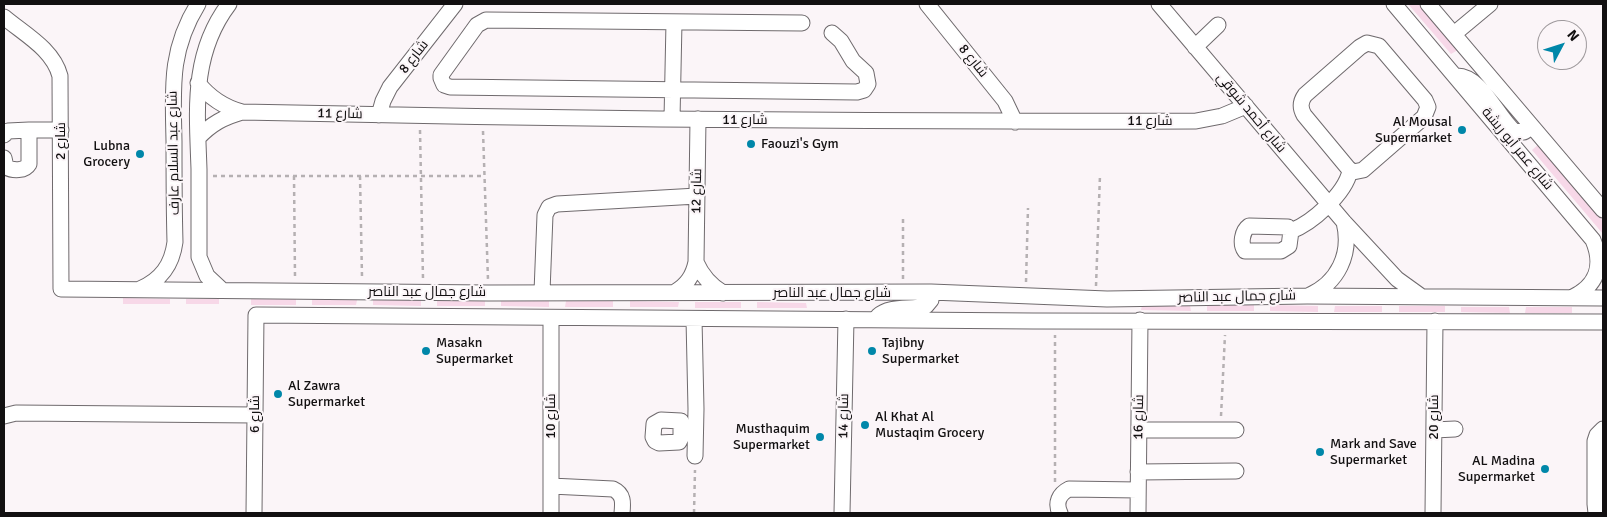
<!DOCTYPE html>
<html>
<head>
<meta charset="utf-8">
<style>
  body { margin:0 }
  #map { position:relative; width:1607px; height:517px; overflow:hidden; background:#fbf5f8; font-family:Signika,sans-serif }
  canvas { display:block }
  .frame { position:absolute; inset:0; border:5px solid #121011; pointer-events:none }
  .north { position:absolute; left:1537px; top:20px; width:50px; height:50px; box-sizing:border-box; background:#fbf5f8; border:1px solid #9e999c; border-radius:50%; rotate:50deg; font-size:14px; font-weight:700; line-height:20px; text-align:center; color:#121011 }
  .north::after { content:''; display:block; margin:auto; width:18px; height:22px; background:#0087a9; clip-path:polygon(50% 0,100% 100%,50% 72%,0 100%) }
</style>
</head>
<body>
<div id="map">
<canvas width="1607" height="517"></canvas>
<div class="frame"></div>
<div class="north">N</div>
</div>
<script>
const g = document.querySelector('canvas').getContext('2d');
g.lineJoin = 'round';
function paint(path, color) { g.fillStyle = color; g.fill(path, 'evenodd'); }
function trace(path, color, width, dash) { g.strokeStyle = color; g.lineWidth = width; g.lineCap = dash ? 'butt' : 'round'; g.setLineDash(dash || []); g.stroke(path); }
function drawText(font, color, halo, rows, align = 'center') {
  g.font = font + ' Signika,Cairo,sans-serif'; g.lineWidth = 4; g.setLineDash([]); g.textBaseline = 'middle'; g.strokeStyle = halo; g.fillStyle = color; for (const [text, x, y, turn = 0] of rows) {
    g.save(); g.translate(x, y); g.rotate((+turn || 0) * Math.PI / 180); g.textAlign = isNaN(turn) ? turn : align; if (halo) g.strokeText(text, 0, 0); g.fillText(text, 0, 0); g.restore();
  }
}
paint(new Path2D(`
  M 1408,4 L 1419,4 L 1458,50 L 1451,54 Z
  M 1539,144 L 1603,221 L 1603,234 L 1532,150 Z
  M 123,298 L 170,299 L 170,304 L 123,304 Z
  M 186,299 L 219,299 L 219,304 L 186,304 Z
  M 251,299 L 296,299 L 296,305 L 251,305 Z
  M 312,299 L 357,300 L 356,305 L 312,305 Z
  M 373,300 L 421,300 L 421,306 L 373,305 Z
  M 437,300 L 485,300 L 485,306 L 437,306 Z
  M 501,301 L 549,301 L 549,307 L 501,306 Z
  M 566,301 L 613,301 L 613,307 L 565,307 Z
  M 630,301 L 679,302 L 678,307 L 630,307 Z
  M 695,302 L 741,302 L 741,308 L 695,308 Z
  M 757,302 L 806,303 L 807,308 L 757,308 Z
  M 1142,305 L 1190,305 L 1191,311 L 1141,310 Z
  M 1207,305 L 1254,305 L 1254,311 L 1207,311 Z
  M 1270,305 L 1318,306 L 1318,312 L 1270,311 Z
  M 1335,306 L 1382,306 L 1382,312 L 1334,312 Z
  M 1399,306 L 1445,306 L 1445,312 L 1399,312 Z
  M 1461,307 L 1509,307 L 1510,313 L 1461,312 Z
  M 1526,307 L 1572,307 L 1572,313 L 1525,313 Z`), '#f7d8e8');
const minor = new Path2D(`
  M 927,4 L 1005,101 L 1015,122
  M 1159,4 L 1344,222 L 1397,279 L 1422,297
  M 1394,4 L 1593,240 C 1604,266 1597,286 1571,298
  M 1428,4 L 1603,210
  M 4,17 C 24,34 53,49 60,76 L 61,289 L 488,293 L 931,292 L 1107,299 L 1307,296 L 1603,298
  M 802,23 L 486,20 L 477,25 L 441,75 L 441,78 L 444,85 L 450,87 L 857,92 L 864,90 L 868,84 L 866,73 L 853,61 L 841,41 L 832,33
  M 1454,34 L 1490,4
  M 1367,43 L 1379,46 L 1425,100 L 1428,107 L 1424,117 L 1363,170 L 1353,172 L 1348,168 L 1304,115 C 1300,108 1300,102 1305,95 L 1360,47 Z
  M 1195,47 L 1218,25
  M 1457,76 C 1481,76 1497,116 1514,131 L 1524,132 L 1532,127
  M 198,83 C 210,98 223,107 242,112 C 560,119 878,122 1196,121 L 1222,116 L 1246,106
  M 379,115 L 383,101 L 390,87 L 455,4
  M 672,119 L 674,22
  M 29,130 L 61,130
  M 4,135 L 8,131 L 29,130 L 29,164 C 25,171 13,171 6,167 L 4,158
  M 198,138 C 211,124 224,117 242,112
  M 1249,226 L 1288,227 L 1291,231 L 1289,246 L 1281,251 L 1245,251 C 1240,244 1242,231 1249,226 Z
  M 1291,231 C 1312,223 1345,194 1350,171
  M 696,262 C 702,276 710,285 723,293
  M 140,289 C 161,280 172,265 175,242 C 174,208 174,175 174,141 C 173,89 169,51 198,4
  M 222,290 L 207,276 L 199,257 C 199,228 199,199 199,169 C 197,110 191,54 229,4
  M 542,292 L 545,215 L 549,207 L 557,204 L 697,196
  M 675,292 C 687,285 693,276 696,262 L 698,119
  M 1308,296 C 1338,283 1352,254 1344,222
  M 878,316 C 890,305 910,310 926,306 L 931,300 L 931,292
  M 694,319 L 696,409 L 695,456
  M 4,416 L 16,413 L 255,415
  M 661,420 L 681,421 L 681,438 L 679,442 L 659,443 L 655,441 L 653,437 L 654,424 Z
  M 1139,430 L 1236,430
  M 1434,430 L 1455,429
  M 1138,472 L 1236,471
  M 551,486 L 613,489 C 624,494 623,503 622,513
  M 254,513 L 256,315 L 1033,321 L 1603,322
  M 551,513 L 551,318
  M 842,513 L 846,319
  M 1060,513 C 1055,503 1059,494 1069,489 L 1138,490
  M 1138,513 L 1140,320
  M 1433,513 L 1435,321
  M 1596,513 L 1595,504 L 1595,441 L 1597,435 L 1603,429`);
trace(minor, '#6f6a6d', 17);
trace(new Path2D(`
  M 420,130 L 423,279
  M 483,131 L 488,280
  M 213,176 L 485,176
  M 294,176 L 295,277
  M 360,176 L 362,277
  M 903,279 L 903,215
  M 1026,282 L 1028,208
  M 1096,286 L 1100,175
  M 1221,416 L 1225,335
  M 1055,482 L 1055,335
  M 694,513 L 695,470`), '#b5b0b2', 2.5, [4, 4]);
trace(minor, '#fff', 15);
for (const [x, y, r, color] of [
  [1462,130,5,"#0087a9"],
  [751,144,5,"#0087a9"],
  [140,154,5,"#0087a9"],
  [426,351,5,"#0087a9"],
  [872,351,5,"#0087a9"],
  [278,394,5,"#0087a9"],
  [865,425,5,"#0087a9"],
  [820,437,5,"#0087a9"],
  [1320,452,5,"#0087a9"],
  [1545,469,5,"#0087a9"]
]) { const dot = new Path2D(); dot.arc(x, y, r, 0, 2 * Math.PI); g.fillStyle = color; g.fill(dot); trace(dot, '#fbf5f8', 2); }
drawText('14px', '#121011', '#fbf5f8', [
  ["شارع 8",414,57,-52],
  ["شارع 8",973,61,51],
  ["شارع أحمد شوقي",1251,113,50],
  ["شارع 11",340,114,1],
  ["شارع 11",745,120],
  ["شارع 11",1150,121],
  ["شارع 2",61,141,-90],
  ["شارع عمر أبو ريشة",1517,149,50],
  ["شارع عبد السلام عارف",174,153,-91],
  ["شارع 12",697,191,-89],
  ["شارع جمال عبد الناصر",427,292],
  ["شارع جمال عبد الناصر",832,293],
  ["شارع جمال عبد الناصر",1237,297,-1],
  ["شارع 6",255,414,-90],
  ["شارع 10",551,416,-90],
  ["شارع 14",844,416,-89],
  ["شارع 16",1139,417,-89],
  ["شارع 20",1434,417,-90]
]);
drawText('14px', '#121011', '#fbf5f8', [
  ["Al Mousal",1452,122,"right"],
  ["Supermarket",1452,138,"right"],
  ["Faouzi's Gym",761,144],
  ["Lubna",130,146,"right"],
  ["Grocery",130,162,"right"],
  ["Masakn",436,343],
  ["Supermarket",436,359],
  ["Tajibny",882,343],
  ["Supermarket",882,359],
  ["Al Zawra",288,386],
  ["Supermarket",288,402],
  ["Al Khat Al",875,417],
  ["Mustaqim Grocery",875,433],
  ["Musthaquim",810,429,"right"],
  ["Supermarket",810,445,"right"],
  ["Mark and Save",1330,444],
  ["Supermarket",1330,460],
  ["AL Madina",1535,461,"right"],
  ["Supermarket",1535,477,"right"]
], 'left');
</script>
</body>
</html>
